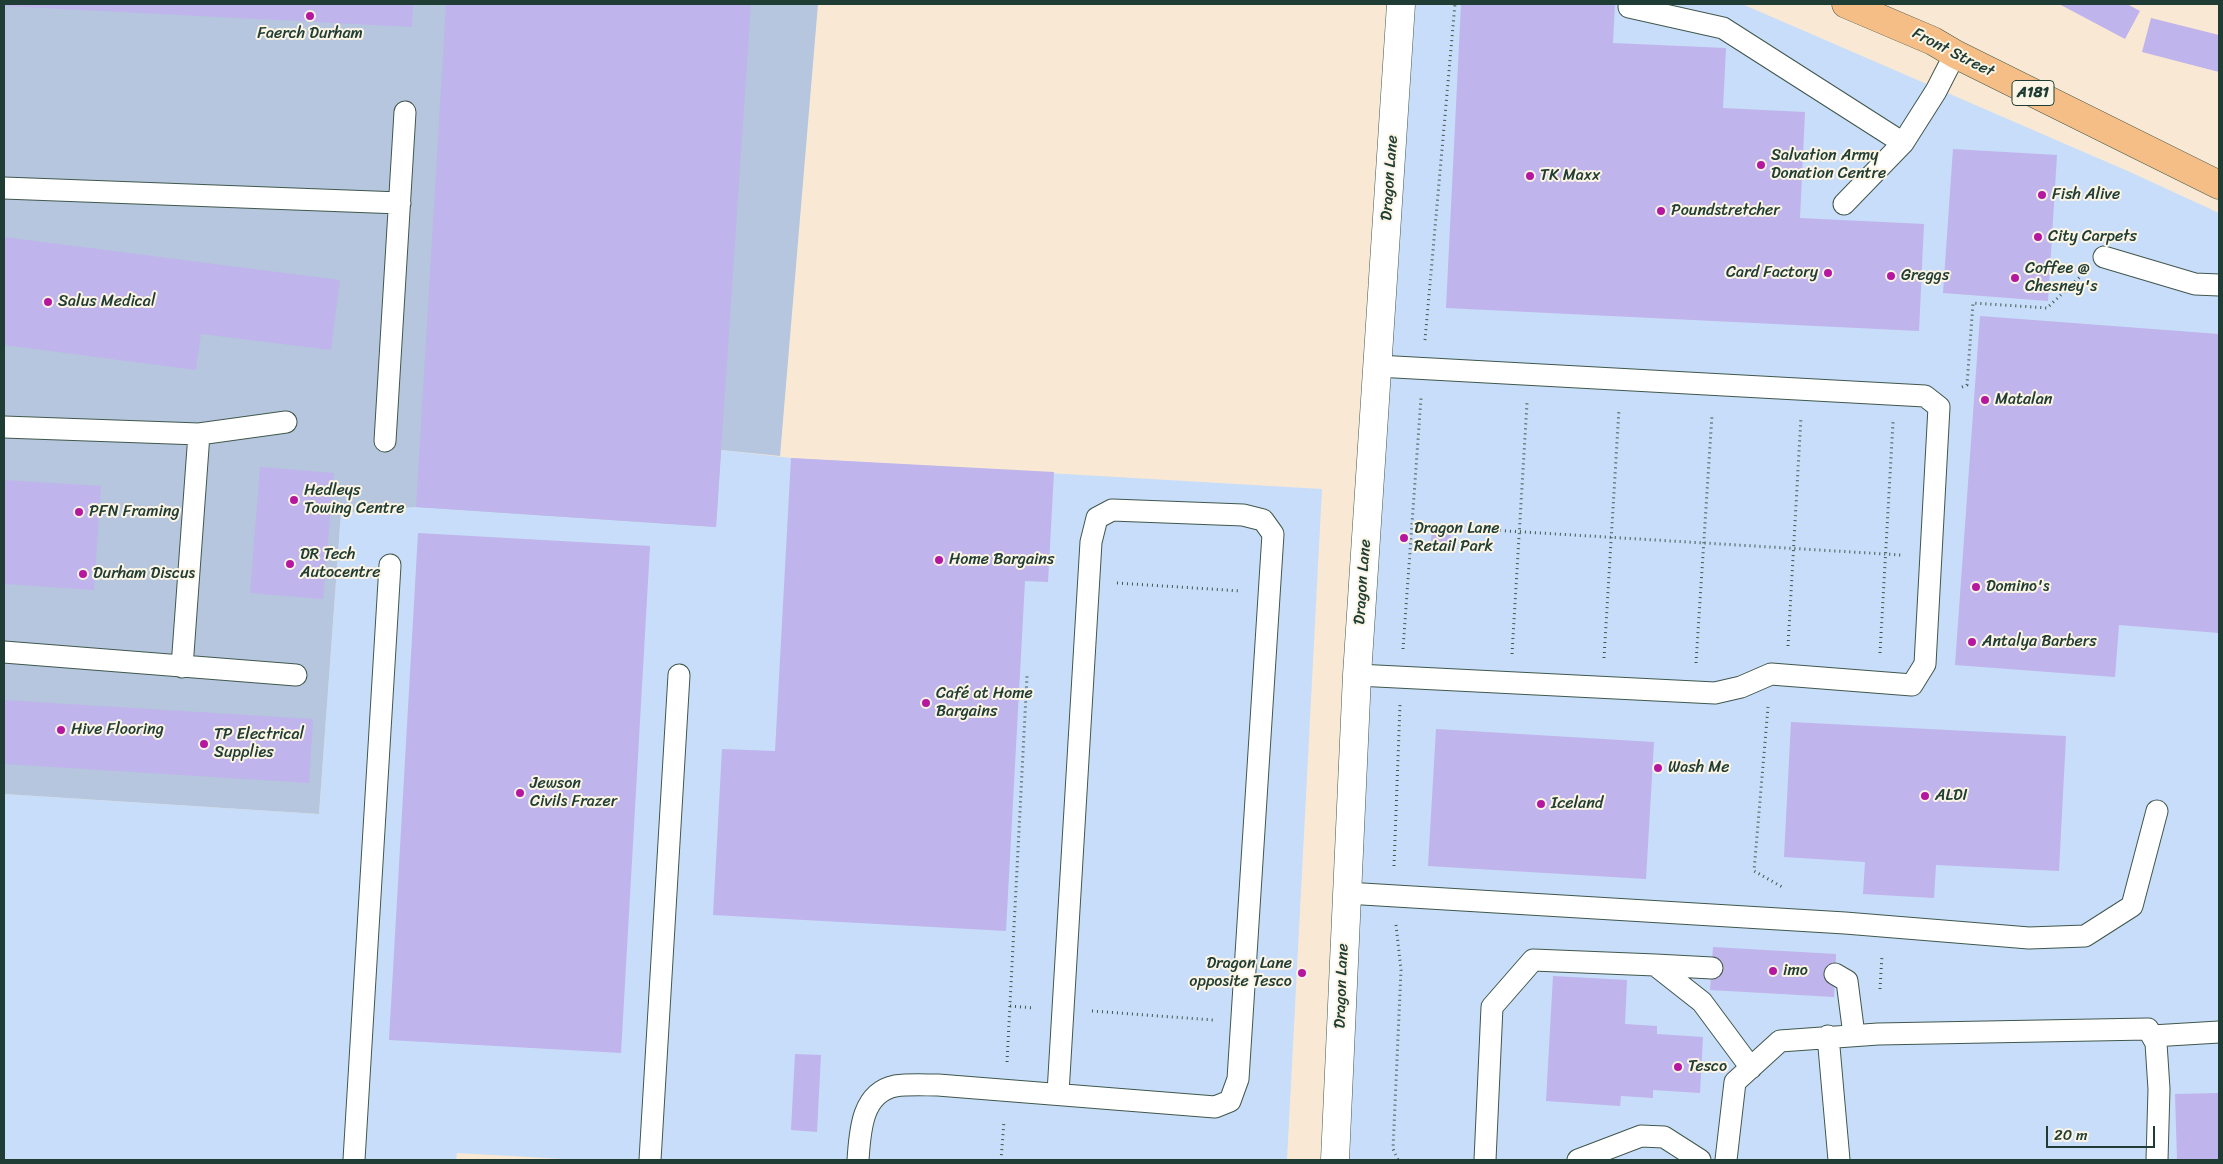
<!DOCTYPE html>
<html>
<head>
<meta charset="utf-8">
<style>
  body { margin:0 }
  #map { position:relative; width:2223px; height:1164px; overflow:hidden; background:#f9e9d4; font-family:Sriracha,sans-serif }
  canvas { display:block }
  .frame { position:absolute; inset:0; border:5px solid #1f3d34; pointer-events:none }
  .scale { position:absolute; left:2046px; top:1126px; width:109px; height:22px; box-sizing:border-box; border:2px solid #1f3d34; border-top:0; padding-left:6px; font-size:15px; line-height:18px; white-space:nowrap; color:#1f3d34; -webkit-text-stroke:4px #fcf5e5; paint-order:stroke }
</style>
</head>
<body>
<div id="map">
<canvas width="2223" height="1164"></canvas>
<div class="frame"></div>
<div class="scale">20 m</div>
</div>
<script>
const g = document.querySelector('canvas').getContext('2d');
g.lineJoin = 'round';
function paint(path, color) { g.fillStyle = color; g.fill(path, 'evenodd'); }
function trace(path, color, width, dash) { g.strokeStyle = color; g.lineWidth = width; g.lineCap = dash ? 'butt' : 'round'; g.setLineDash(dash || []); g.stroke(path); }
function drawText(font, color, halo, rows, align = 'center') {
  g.font = font + ' Sriracha,sans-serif'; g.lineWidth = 4; g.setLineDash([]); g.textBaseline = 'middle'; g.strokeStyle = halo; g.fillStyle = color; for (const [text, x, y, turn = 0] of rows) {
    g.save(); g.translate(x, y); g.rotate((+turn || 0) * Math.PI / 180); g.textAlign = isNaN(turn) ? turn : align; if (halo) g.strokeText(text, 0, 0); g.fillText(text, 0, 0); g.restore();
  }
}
paint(new Path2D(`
  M 1401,4 L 1742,4 L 2130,172 L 2219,213 L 2219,1160 L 1335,1160 Z
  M 721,450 L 791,458 L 1322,489 L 1287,1160 L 581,1160 L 457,1153 L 456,1160 L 4,1160 L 4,794 L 319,814 L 341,513 L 416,507 Z`), '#c8ddf9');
paint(new Path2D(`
  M 4,4 L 818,4 L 780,456 L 721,450 L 716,527 L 416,507 L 341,513 L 319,814 L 4,794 Z`), '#b6c6de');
paint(new Path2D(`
  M 4,4 L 413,4 L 412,27 L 4,6 Z
  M 446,4 L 751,4 L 716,527 L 416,507 Z
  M 1461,4 L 1615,4 L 1613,43 L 1726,48 L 1723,108 L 1805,112 L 1800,218 L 1924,224 L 1919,331 L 1446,308 Z
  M 2059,4 L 2127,4 L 2140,11 L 2125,39 Z
  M 2151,18 L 2219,35 L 2219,72 L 2142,52 Z
  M 1953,149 L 2057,155 L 2048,301 L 1943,293 Z
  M 4,237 L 340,280 L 331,350 L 201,334 L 196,370 L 4,345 Z
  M 1980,316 L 2219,334 L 2219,633 L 2119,625 L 2115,677 L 1955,665 Z
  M 791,458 L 1054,472 L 1048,582 L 1025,581 L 1006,931 L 713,915 L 722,749 L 775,751 Z
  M 260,467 L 334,473 L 323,599 L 250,593 Z
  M 4,480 L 101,486 L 94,590 L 4,584 Z
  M 1432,531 L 1451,533 L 1449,551 L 1430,549 Z
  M 418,533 L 650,546 L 621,1053 L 389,1040 Z
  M 4,700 L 313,719 L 309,783 L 4,764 Z
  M 1791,722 L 2066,736 L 2059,871 L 1936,865 L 1934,898 L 1863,894 L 1865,862 L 1784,857 Z
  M 1436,729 L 1654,742 L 1646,879 L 1428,866 Z
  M 1713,947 L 1836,954 L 1834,997 L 1710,990 Z
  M 1553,976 L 1627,980 L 1625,1024 L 1657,1026 L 1657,1034 L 1703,1037 L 1700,1093 L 1653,1090 L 1653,1098 L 1621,1096 L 1620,1106 L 1546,1101 Z
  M 795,1054 L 821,1055 L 817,1132 L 791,1130 Z
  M 2218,1093 L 2219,1160 L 2177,1160 L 2175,1094 Z`), '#bfb4eb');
const service = new Path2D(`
  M 1629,7 L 1723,28 L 1903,143
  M 4,188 L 400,203
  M 1844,204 L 1903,143 L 1936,91 L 1955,54
  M 2104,257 L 2195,284 L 2219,285
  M 4,427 L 199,434 L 286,422
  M 385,441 L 405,112
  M 4,652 L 296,675
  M 182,667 L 199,434
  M 1357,675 L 1715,693 L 1741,687 L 1771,674 L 1912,685 L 1925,664 L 1939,407 L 1925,396 L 1377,366
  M 1346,893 L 1845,923 L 2029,938 L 2085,936 L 2132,906 L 2157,811
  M 1655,965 L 1712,968
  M 1835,974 L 1847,981 L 1854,1035
  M 1828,1036 L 1839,1160
  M 2152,1036 L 2219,1032
  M 354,1160 L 390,565
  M 650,1160 L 679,675
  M 858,1160 C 860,1133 861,1093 895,1086 C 909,1084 924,1085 938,1085 L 1215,1107 L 1230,1101 L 1238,1079 L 1273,534 L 1263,520 L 1243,515 L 1112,510 L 1097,518 L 1091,542 L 1058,1093
  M 1485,1160 L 1492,1007 L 1533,960 L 1655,965 L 1702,1002 L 1751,1068
  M 1578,1160 L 1641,1136 L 1664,1137 L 1700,1160
  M 1726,1160 L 1735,1082 L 1780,1041 L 1878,1034 L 2148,1029 L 2156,1043 L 2159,1089 L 2157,1160`);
const tertiary = new Path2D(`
  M 1335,1160 L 1357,675 L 1401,4`);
const primary = new Path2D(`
  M 1846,4 L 1933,41 L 1955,54 L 2219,185`);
trace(service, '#40574c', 23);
trace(tertiary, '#40574c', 29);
trace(primary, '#40574c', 29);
trace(new Path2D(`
  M 1425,340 L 1455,4
  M 1962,387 L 1967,385 L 1973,303 L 2047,308 L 2082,275
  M 1475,529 L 1901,555
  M 1117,583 L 1241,591
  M 1788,646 L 1801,417
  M 1403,649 L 1421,398
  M 1880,653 L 1893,422
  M 1512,654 L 1527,403
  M 1604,658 L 1619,409
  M 1696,663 L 1712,415
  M 1768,707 L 1754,871 L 1784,888
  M 1394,866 L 1400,705
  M 1396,925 L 1401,970 L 1393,1149 L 1398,1160
  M 1880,989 L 1882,955
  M 1010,1006 L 1034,1008
  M 1092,1011 L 1213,1020
  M 1007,1062 L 1027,676
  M 1001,1160 L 1004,1121`), '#40574c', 3, [1, 4]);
trace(service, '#fff', 21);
trace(tertiary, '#fff', 28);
trace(primary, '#f6be87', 28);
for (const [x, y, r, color] of [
  [310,16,5,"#b5179e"],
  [1761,165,5,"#b5179e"],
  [1530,176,5,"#b5179e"],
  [2042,195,5,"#b5179e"],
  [1661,211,5,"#b5179e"],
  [2038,237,5,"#b5179e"],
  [1828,273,5,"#b5179e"],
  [1891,276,5,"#b5179e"],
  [2015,278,5,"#b5179e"],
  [48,302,5,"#b5179e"],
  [1985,400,5,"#b5179e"],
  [294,500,5,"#b5179e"],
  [79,512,5,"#b5179e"],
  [1404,538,5,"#b5179e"],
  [939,560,5,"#b5179e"],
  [290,564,5,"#b5179e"],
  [83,574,5,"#b5179e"],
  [1976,587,5,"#b5179e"],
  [1972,642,5,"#b5179e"],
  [926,703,5,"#b5179e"],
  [61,730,5,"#b5179e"],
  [204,744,5,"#b5179e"],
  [1658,768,5,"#b5179e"],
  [520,793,5,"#b5179e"],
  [1925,796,5,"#b5179e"],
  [1541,804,5,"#b5179e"],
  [1773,971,5,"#b5179e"],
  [1302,973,5,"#b5179e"],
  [1678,1067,5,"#b5179e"]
]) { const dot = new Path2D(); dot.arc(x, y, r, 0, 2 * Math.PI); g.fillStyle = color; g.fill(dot); trace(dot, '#fcf5e5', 2); }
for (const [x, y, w] of [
  [2033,93,42]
]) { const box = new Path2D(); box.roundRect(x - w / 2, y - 12.5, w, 25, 4); g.fillStyle = '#fcf5e5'; g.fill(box); trace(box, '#1f3d34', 1); }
drawText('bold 15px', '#1f3d34', null, [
  ["A181",2033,93]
]);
drawText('16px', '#1f3d34', '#fcf5e5', [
  ["Faerch Durham",310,34,"center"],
  ["Salvation Army",1771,156],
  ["Donation Centre",1771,174],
  ["TK Maxx",1540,176],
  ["Fish Alive",2052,195],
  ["Poundstretcher",1671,211],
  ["City Carpets",2048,237],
  ["Coffee @",2025,269],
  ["Chesney's",2025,287],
  ["Card Factory",1818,273,"right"],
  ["Greggs",1901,276],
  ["Salus Medical",58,302],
  ["Matalan",1995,400],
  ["Hedleys",304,491],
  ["Towing Centre",304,509],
  ["PFN Framing",89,512],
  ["Dragon Lane",1414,529],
  ["Retail Park",1414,547],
  ["DR Tech",300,555],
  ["Autocentre",300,573],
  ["Home Bargains",949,560],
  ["Durham Discus",93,574],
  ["Domino's",1986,587],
  ["Antalya Barbers",1982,642],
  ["Café at Home",936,694],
  ["Bargains",936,712],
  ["Hive Flooring",71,730],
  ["TP Electrical",214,735],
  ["Supplies",214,753],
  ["Wash Me",1668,768],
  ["Jewson",530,784],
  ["Civils Frazer",530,802],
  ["ALDI",1935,796],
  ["Iceland",1551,804],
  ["Dragon Lane",1292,964,"right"],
  ["opposite Tesco",1292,982,"right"],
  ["imo",1783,971],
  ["Tesco",1688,1067]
], 'left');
drawText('16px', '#1f3d34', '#fcf5e5', [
  ["Front Street",1953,53,27],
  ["Dragon Lane",1390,178,-86],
  ["Dragon Lane",1363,582,-86],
  ["Dragon Lane",1342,986,-88]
]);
</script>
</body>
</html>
